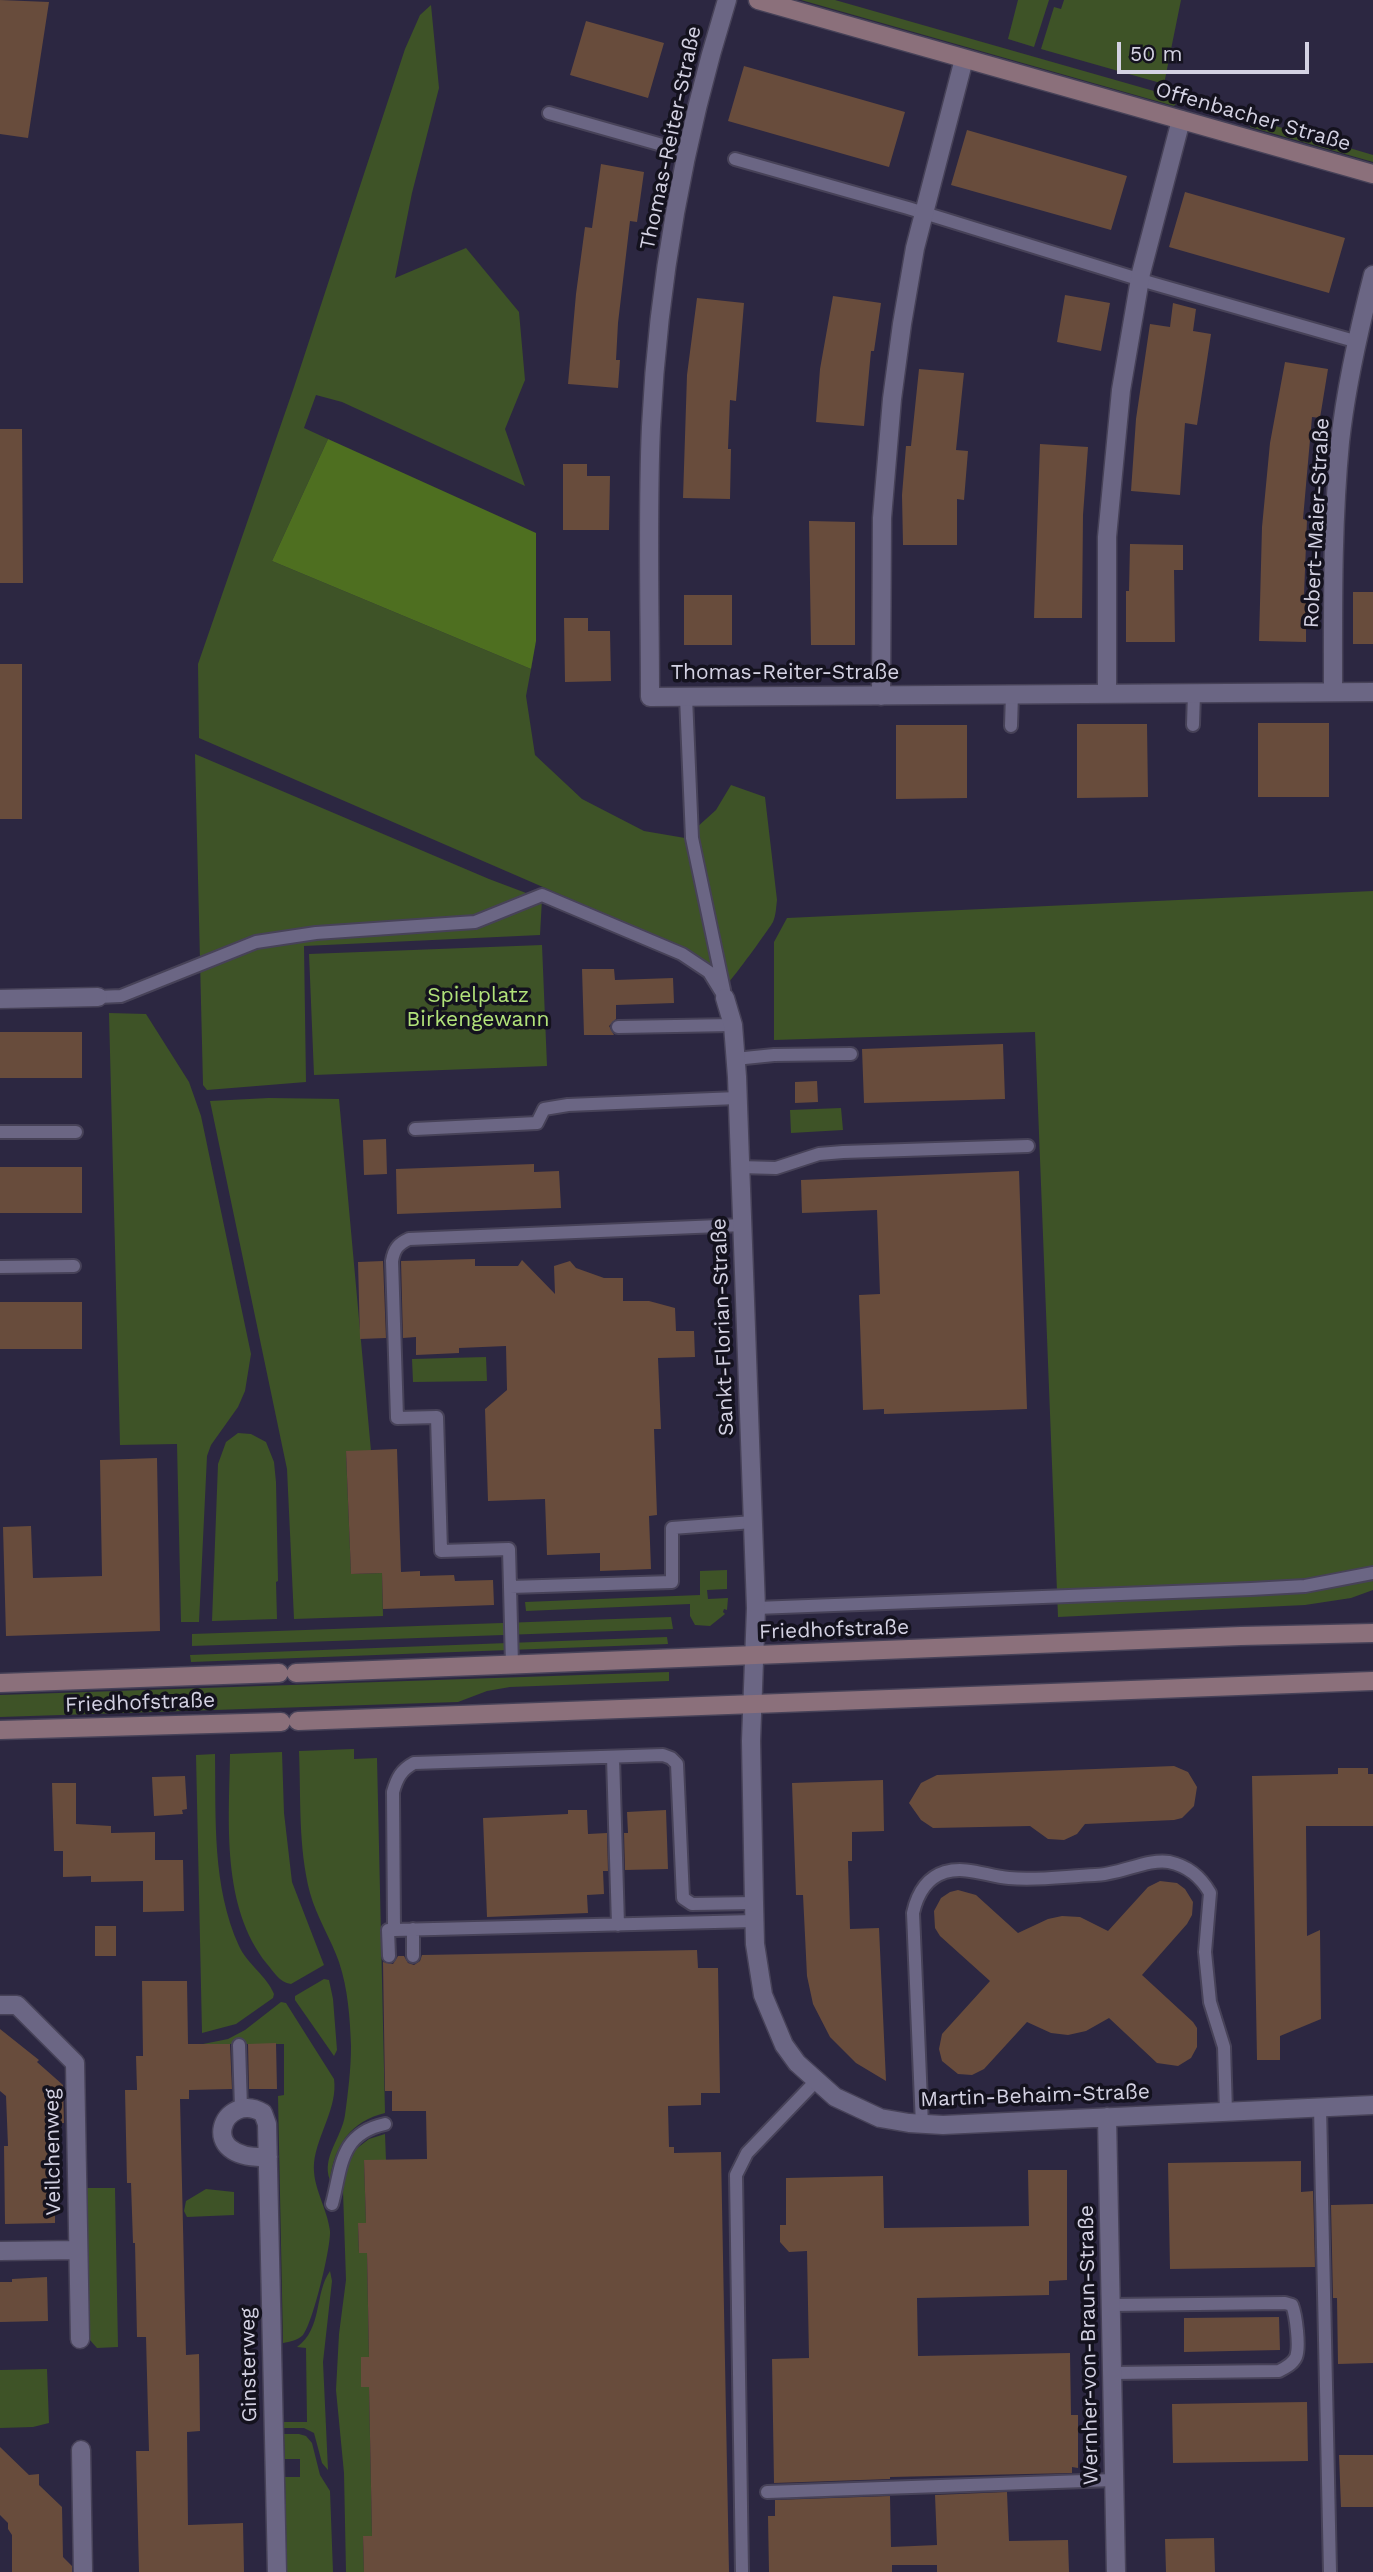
<!DOCTYPE html>
<html>
<head>
<meta charset="utf-8">
<style>
  body { margin:0 }
  #map { position:relative; width:1373px; height:2572px; overflow:hidden; background:#2c2741; font-family:"Work Sans",sans-serif }
  canvas { display:block }
  .scale { position:absolute; left:1117px; top:42px; width:192px; height:32px; box-sizing:border-box; border:4px solid #d4d2e3; border-top:0; padding-left:9px; font-size:21px; line-height:24px; white-space:nowrap; color:#d4d2e3; -webkit-text-stroke:5px #14121e; paint-order:stroke }
</style>
</head>
<body>
<div id="map">
<canvas width="1373" height="2572"></canvas>
<div class="scale">50 m</div>
</div>
<script>
const g = document.querySelector('canvas').getContext('2d');
g.lineJoin = 'round';
function paint(path, color) { g.fillStyle = color; g.fill(path, 'evenodd'); }
function trace(path, color, width, dash) { g.strokeStyle = color; g.lineWidth = width; g.lineCap = dash ? 'butt' : 'round'; g.setLineDash(dash || []); g.stroke(path); }
function drawText(font, color, halo, rows, align = 'center') {
  g.font = font + ' "Work Sans",sans-serif'; g.lineWidth = 7; g.setLineDash([]); g.textBaseline = 'middle'; g.strokeStyle = halo; g.fillStyle = color; for (const [text, x, y, turn = 0] of rows) {
    g.save(); g.translate(x, y); g.rotate((+turn || 0) * Math.PI / 180); g.textAlign = isNaN(turn) ? turn : align; if (halo) g.strokeText(text, 0, 0); g.fillText(text, 0, 0); g.restore();
  }
}
paint(new Path2D(`
  M 801,0 L 835,0 L 1175,97 L 1179,100 L 1174,106 Z
  M 1018,0 L 1049,0 L 1034,47 L 1008,39 Z
  M 1064,0 L 1181,0 L 1164,84 L 1041,49 L 1054,7 L 1061,9 Z
  M 431,5 L 439,88 L 412,193 L 395,278 L 466,248 L 519,312 L 525,380 L 505,429 L 525,486 L 342,402 L 316,395 L 304,428 L 328,439 L 272,561 L 531,669 L 526,696 L 535,755 L 582,799 L 644,831 L 685,838 L 716,810 L 731,785 L 765,797 L 777,900 C 776,908 776,915 773,922 C 769,929 730,983 726,985 L 712,967 L 686,949 L 199,738 L 198,664 L 294,387 L 405,49 L 420,15 Z
  M 1252,119 L 1373,155 L 1373,162 L 1250,127 Z
  M 195,754 L 489,879 L 542,899 L 540,935 L 304,946 L 306,1082 L 207,1090 L 203,1085 Z
  M 1373,891 L 1373,1590 L 1351,1598 L 1305,1605 L 1058,1617 L 1035,1032 L 774,1040 L 774,942 L 787,918 Z
  M 542,945 L 547,1066 L 314,1075 L 309,954 Z
  M 109,1013 L 146,1014 L 189,1082 L 201,1116 L 251,1354 L 245,1391 L 238,1407 L 211,1445 L 207,1456 L 199,1622 L 181,1622 L 177,1444 L 120,1445 Z
  M 269,1098 L 339,1099 L 371,1451 L 346,1452 L 351,1574 L 382,1573 L 383,1616 L 294,1619 L 287,1469 L 210,1101 Z
  M 841,1108 L 843,1130 L 791,1133 L 790,1110 Z
  M 486,1357 L 487,1381 L 413,1382 L 412,1359 Z
  M 238,1433 L 251,1434 L 266,1442 L 274,1462 L 276,1482 L 278,1581 L 276,1582 L 277,1619 L 212,1621 L 218,1464 L 226,1442 Z
  M 727,1570 L 727,1589 L 707,1590 L 708,1599 L 728,1598 L 727,1610 L 724,1609 L 723,1612 L 725,1614 L 710,1626 L 695,1625 L 690,1616 L 690,1604 L 526,1611 L 525,1602 L 700,1595 L 700,1571 Z
  M 671,1617 L 673,1629 L 192,1646 L 192,1634 Z
  M 667,1637 L 668,1644 L 191,1662 L 190,1655 Z
  M 669,1672 L 669,1681 L 510,1687 L 487,1691 L 458,1702 L 0,1717 L 0,1695 Z
  M 354,1749 L 354,1759 L 377,1758 L 385,2113 C 351,2121 334,2146 330,2180 C 321,2158 342,2137 345,2115 C 348,2093 351,2069 351,2046 C 350,2018 348,1989 339,1962 C 331,1939 317,1918 310,1893 C 298,1846 301,1799 299,1751 Z
  M 282,1752 L 284,1813 L 292,1882 L 324,1965 L 291,1984 C 279,1982 274,1972 267,1964 C 221,1906 229,1823 230,1754 Z
  M 215,1754 C 216,1819 212,1886 239,1946 C 247,1964 267,1976 274,1994 L 273,1998 L 236,2024 L 202,2033 L 196,1755 Z
  M 324,1979 L 329,1980 L 333,1999 L 337,2050 L 334,2056 L 295,2000 L 295,1996 Z
  M 281,2002 L 286,2003 L 334,2079 C 338,2107 317,2135 314,2163 C 312,2187 327,2207 330,2231 C 331,2247 313,2323 303,2335 C 298,2340 290,2342 283,2343 L 278,2096 L 284,2095 L 284,2044 L 203,2044 L 228,2039 L 245,2030 Z
  M 385,2134 L 386,2160 L 364,2160 L 366,2223 L 358,2224 L 359,2253 L 367,2253 L 369,2357 L 361,2357 L 361,2387 L 369,2387 L 372,2536 L 363,2537 L 364,2572 L 346,2572 L 344,2473 L 336,2390 L 339,2334 L 346,2280 L 343,2191 L 347,2166 L 356,2149 L 369,2139 Z
  M 85,2188 L 115,2188 L 118,2347 L 97,2348 L 89,2339 Z
  M 206,2189 L 234,2192 L 234,2215 L 187,2217 L 184,2211 L 186,2201 Z
  M 330,2271 L 332,2281 L 323,2362 L 328,2470 L 322,2463 L 314,2433 L 304,2428 L 284,2428 L 284,2422 L 307,2422 L 306,2348 L 297,2347 C 323,2328 314,2294 330,2271 Z
  M 47,2369 L 49,2423 L 33,2427 L 0,2428 L 0,2370 Z
  M 284,2434 L 299,2434 L 306,2436 L 312,2443 L 320,2475 L 330,2491 L 333,2572 L 287,2572 L 285,2477 L 300,2477 L 300,2459 L 285,2459 Z`), '#3e5327');
paint(new Path2D(`
  M 328,439 L 536,533 L 536,641 L 531,669 L 272,561 Z`), '#4e6f20');
paint(new Path2D(`
  M 0,0 L 49,2 L 28,138 L 0,134 Z
  M 586,21 L 664,43 L 648,98 L 570,75 Z
  M 744,66 L 905,112 L 889,167 L 728,121 Z
  M 967,130 L 1127,176 L 1111,230 L 951,185 Z
  M 601,164 L 644,172 L 637,222 L 630,221 L 618,323 L 616,360 L 620,360 L 618,388 L 568,384 L 576,294 L 585,227 L 592,228 Z
  M 1185,192 L 1345,238 L 1329,293 L 1169,247 Z
  M 1065,295 L 1110,303 L 1101,351 L 1057,342 Z
  M 833,296 L 881,303 L 874,351 L 871,351 L 864,426 L 816,422 L 820,369 Z
  M 697,298 L 744,303 L 736,401 L 730,400 L 728,449 L 731,449 L 730,499 L 683,498 L 687,375 Z
  M 1173,303 L 1196,309 L 1193,331 L 1211,334 L 1197,425 L 1185,423 L 1180,495 L 1131,491 L 1136,419 L 1150,324 L 1170,327 Z
  M 1285,362 L 1328,369 L 1320,418 L 1312,417 L 1303,519 L 1307,520 L 1304,595 L 1306,595 L 1306,642 L 1259,641 L 1262,527 L 1270,443 Z
  M 919,369 L 964,373 L 956,450 L 968,451 L 964,500 L 957,499 L 957,545 L 903,545 L 902,495 L 906,446 L 911,446 Z
  M 0,429 L 22,429 L 23,583 L 0,583 Z
  M 1040,444 L 1088,447 L 1083,515 L 1082,618 L 1034,618 Z
  M 563,464 L 587,464 L 587,476 L 610,476 L 609,530 L 563,530 Z
  M 809,521 L 855,522 L 855,645 L 811,645 Z
  M 1130,544 L 1183,545 L 1183,570 L 1174,570 L 1175,642 L 1126,642 L 1126,591 L 1129,591 Z
  M 1353,592 L 1373,592 L 1373,644 L 1353,644 Z
  M 684,595 L 732,595 L 732,645 L 684,645 Z
  M 564,618 L 588,618 L 588,631 L 610,631 L 611,681 L 565,682 Z
  M 0,664 L 22,664 L 22,819 L 0,819 Z
  M 1258,723 L 1329,723 L 1329,797 L 1258,797 Z
  M 1077,724 L 1147,724 L 1148,797 L 1077,798 Z
  M 896,725 L 967,725 L 967,798 L 896,799 Z
  M 582,969 L 614,969 L 615,980 L 673,978 L 674,1003 L 616,1005 L 616,1019 L 609,1026 L 614,1035 L 584,1035 Z
  M 0,1032 L 82,1032 L 82,1078 L 0,1078 Z
  M 1003,1044 L 1005,1099 L 864,1103 L 862,1049 Z
  M 817,1081 L 818,1102 L 795,1103 L 795,1082 Z
  M 386,1139 L 387,1174 L 364,1175 L 363,1140 Z
  M 534,1164 L 534,1172 L 559,1171 L 561,1208 L 397,1214 L 396,1169 Z
  M 0,1167 L 82,1167 L 82,1213 L 0,1213 Z
  M 1019,1171 L 1027,1409 L 884,1414 L 884,1409 L 863,1410 L 859,1295 L 880,1294 L 877,1210 L 802,1213 L 801,1180 Z
  M 475,1259 L 475,1266 L 518,1266 L 522,1260 L 555,1294 L 554,1266 L 570,1261 L 576,1268 L 604,1278 L 623,1278 L 623,1301 L 649,1301 L 675,1308 L 676,1331 L 694,1331 L 695,1357 L 658,1358 L 661,1429 L 654,1429 L 657,1515 L 649,1516 L 651,1569 L 600,1571 L 600,1553 L 547,1555 L 545,1499 L 488,1501 L 485,1409 L 507,1390 L 506,1346 L 459,1348 L 459,1353 L 416,1355 L 416,1337 L 403,1338 L 401,1261 Z
  M 383,1261 L 386,1338 L 360,1339 L 358,1262 Z
  M 0,1302 L 82,1302 L 82,1349 L 0,1349 Z
  M 397,1449 L 401,1572 L 420,1571 L 420,1576 L 454,1575 L 455,1581 L 493,1580 L 494,1605 L 383,1609 L 382,1573 L 351,1574 L 346,1451 Z
  M 157,1458 L 160,1631 L 6,1636 L 3,1527 L 31,1526 L 33,1578 L 102,1576 L 100,1460 Z
  M 1174,1766 L 1188,1772 L 1197,1787 L 1194,1806 L 1182,1818 L 1174,1820 L 1085,1824 L 1077,1834 L 1064,1840 L 1048,1839 L 1030,1826 L 933,1828 L 921,1820 L 909,1803 L 921,1783 L 937,1775 Z
  M 1338,1768 L 1368,1768 L 1368,1774 L 1373,1774 L 1373,1826 L 1306,1826 L 1307,1936 L 1320,1930 L 1321,2019 L 1280,2036 L 1280,2060 L 1257,2060 L 1252,1776 L 1338,1774 Z
  M 185,1776 L 187,1809 L 182,1810 L 183,1814 L 154,1816 L 152,1777 Z
  M 883,1780 L 884,1831 L 852,1832 L 852,1861 L 848,1861 L 850,1929 L 879,1928 L 886,2081 L 856,2063 L 830,2037 L 813,2004 L 807,1976 L 803,1895 L 796,1895 L 792,1783 Z
  M 52,1783 L 76,1783 L 76,1824 L 111,1826 L 111,1833 L 155,1832 L 155,1860 L 183,1860 L 184,1911 L 143,1912 L 143,1881 L 91,1882 L 91,1876 L 63,1877 L 63,1851 L 54,1851 Z
  M 568,1810 L 587,1810 L 588,1834 L 607,1833 L 608,1871 L 603,1871 L 604,1894 L 587,1895 L 588,1913 L 487,1917 L 483,1818 L 568,1814 Z
  M 666,1810 L 668,1869 L 625,1870 L 624,1833 L 628,1833 L 627,1812 Z
  M 1160,1881 L 1177,1883 L 1185,1889 L 1193,1902 L 1192,1915 L 1187,1924 L 1142,1975 L 1193,2022 L 1197,2028 L 1197,2047 L 1191,2058 L 1178,2066 L 1157,2063 L 1109,2018 L 1086,2031 L 1068,2035 L 1051,2033 L 1027,2022 L 984,2069 L 972,2075 L 958,2074 L 942,2061 L 939,2049 L 942,2034 L 990,1981 L 940,1936 L 935,1928 L 934,1911 L 941,1898 L 950,1892 L 958,1890 L 976,1895 L 1018,1933 L 1048,1919 L 1062,1916 L 1080,1917 L 1108,1931 L 1148,1887 Z
  M 95,1926 L 116,1926 L 116,1956 L 95,1956 Z
  M 697,1950 L 698,1968 L 718,1968 L 720,2093 L 701,2093 L 701,2105 L 668,2106 L 669,2147 L 674,2147 L 674,2153 L 721,2152 L 729,2572 L 364,2572 L 363,2536 L 372,2536 L 369,2387 L 361,2387 L 361,2357 L 369,2357 L 367,2253 L 359,2253 L 358,2223 L 366,2223 L 364,2160 L 427,2159 L 426,2111 L 392,2111 L 392,2091 L 385,2091 L 383,1962 L 393,1964 L 398,1956 L 404,1956 L 408,1963 L 414,1965 L 420,1961 L 422,1955 Z
  M 142,1981 L 187,1981 L 188,2044 L 230,2044 L 232,2089 L 189,2090 L 189,2099 L 180,2099 L 186,2355 L 199,2354 L 200,2431 L 187,2432 L 188,2525 L 243,2523 L 244,2572 L 139,2572 L 136,2451 L 149,2451 L 146,2337 L 137,2337 L 135,2243 L 133,2243 L 131,2183 L 127,2183 L 125,2090 L 137,2090 L 136,2056 L 143,2056 Z
  M 0,2029 L 39,2060 L 37,2062 L 63,2085 L 64,2123 L 57,2123 L 57,2136 L 55,2136 L 55,2223 L 5,2224 L 4,2146 L 8,2146 L 6,2096 L 0,2091 Z
  M 276,2043 L 277,2089 L 249,2089 L 248,2044 Z
  M 1301,2161 L 1301,2192 L 1313,2191 L 1315,2267 L 1170,2269 L 1168,2163 Z
  M 1028,2170 L 1067,2170 L 1067,2280 L 1049,2281 L 1049,2295 L 917,2298 L 918,2356 L 1070,2353 L 1071,2415 L 1078,2415 L 1078,2468 L 1072,2467 L 1072,2473 L 890,2477 L 890,2479 L 774,2483 L 772,2359 L 809,2358 L 807,2251 L 789,2252 L 780,2242 L 780,2225 L 786,2225 L 786,2178 L 883,2176 L 884,2228 L 1029,2226 Z
  M 1373,2204 L 1373,2363 L 1338,2364 L 1337,2298 L 1333,2298 L 1331,2205 Z
  M 47,2277 L 48,2321 L 0,2322 L 0,2282 L 12,2282 L 12,2279 Z
  M 1279,2317 L 1280,2350 L 1184,2352 L 1184,2318 Z
  M 1307,2402 L 1308,2461 L 1173,2463 L 1172,2404 Z
  M 0,2447 L 29,2475 L 39,2474 L 39,2485 L 62,2507 L 63,2557 L 72,2566 L 72,2572 L 12,2572 L 12,2535 L 8,2529 L 8,2523 L 0,2515 Z
  M 1339,2455 L 1373,2455 L 1373,2507 L 1341,2507 Z
  M 1007,2492 L 1009,2541 L 1068,2540 L 1069,2572 L 937,2572 L 937,2565 L 892,2565 L 892,2572 L 769,2572 L 768,2516 L 775,2516 L 775,2500 L 890,2496 L 891,2547 L 937,2545 L 935,2495 Z
  M 1214,2538 L 1215,2572 L 1166,2572 L 1165,2539 Z`), '#684c3c');
const lane = new Path2D(`
  M 549,113 L 687,152
  M 735,159 L 908,208 L 1151,283 L 1358,342
  M 686,697 L 692,838 L 724,990
  M 1193,725 L 1194,693
  M 1011,726 L 1012,694
  M 98,997 L 121,996 L 256,942 L 316,933 L 475,922 L 542,895 L 682,954 L 709,972 L 725,998
  M 618,1027 L 733,1025
  M 735,1059 L 774,1055 L 851,1054
  M 415,1129 L 537,1123 L 544,1109 L 568,1105 L 737,1098
  M 0,1132 L 76,1132
  M 739,1167 L 776,1168 L 819,1154 L 843,1152 L 1028,1146
  M 743,1225 L 409,1239 C 398,1244 394,1249 392,1261 L 397,1418 L 437,1417 L 441,1551 L 509,1549 L 510,1587 L 672,1582 L 672,1528 L 753,1522
  M 0,1267 L 74,1266
  M 510,1587 L 512,1665
  M 756,1608 L 1251,1589 L 1305,1586 L 1373,1573
  M 613,1757 L 618,1925
  M 413,1929 L 413,1956
  M 394,1930 L 754,1921
  M 389,1956 L 388,1930 L 394,1930 L 393,1792 C 397,1778 401,1770 414,1763 L 663,1755 L 671,1758 L 677,1764 L 683,1898 L 692,1904 L 754,1903
  M 239,2045 L 241,2108
  M 1320,2107 L 1330,2572
  M 922,2125 L 913,1913 C 917,1895 926,1878 945,1872 C 967,1866 987,1876 1009,1878 C 1037,1881 1067,1876 1095,1875 C 1118,1875 1149,1858 1169,1862 C 1188,1866 1201,1877 1210,1893 L 1205,1952 L 1210,2002 L 1224,2047 L 1226,2112
  M 332,2204 C 342,2167 339,2134 385,2124
  M 1110,2305 L 1285,2303 L 1292,2305 C 1296,2315 1300,2347 1296,2357 C 1293,2364 1285,2368 1279,2371 L 1112,2373
  M 767,2492 L 1114,2480
  M 742,2572 L 736,2175 L 747,2153 L 816,2081`);
const street = new Path2D(`
  M 727,0 C 684,138 658,282 651,427 C 647,517 650,607 650,697 L 1373,692
  M 1333,692 C 1333,609 1332,525 1340,442 C 1346,386 1359,329 1373,275
  M 1107,693 L 1107,537 L 1121,390 L 1141,273 L 1181,120
  M 881,696 L 882,518 L 892,399 L 902,324 L 915,248 L 964,59
  M 725,998 L 733,1025 L 737,1077 L 756,1608 L 751,1741 L 754,1903 L 755,1944 L 763,1995 L 784,2045 L 797,2063 L 835,2097 L 880,2118 L 909,2123 L 943,2125 L 1373,2105
  M 0,999 L 98,997
  M 0,2005 L 17,2005 L 75,2063 L 80,2339
  M 1107,2117 L 1116,2572
  M 268,2157 C 193,2161 224,2089 263,2113 L 267,2124 L 277,2572
  M 0,2251 L 78,2250
  M 81,2450 L 83,2572`);
const secondary = new Path2D(`
  M 758,0 L 1373,174
  M 296,1673 L 1241,1636 L 1373,1633
  M 0,1683 L 279,1673
  M 298,1721 L 1373,1681
  M 0,1730 L 281,1722`);
trace(lane, '#474258', 16);
trace(street, '#474258', 21);
trace(secondary, '#474258', 21);
trace(lane, '#6b6684', 12);
trace(street, '#6b6684', 18);
trace(secondary, '#8b707b', 18);
drawText('21px', '#d4d2e3', '#14121e', [
  ["Offenbacher Straße",1253,117,16],
  ["Thomas-Reiter-Straße",671,138,-78],
  ["Robert-Maier-Straße",1317,523,-87],
  ["Thomas-Reiter-Straße",785,673],
  ["Sankt-Florian-Straße",723,1327,-92],
  ["Friedhofstraße",834,1630,-2],
  ["Friedhofstraße",140,1703,-2],
  ["Martin-Behaim-Straße",1035,2096,-2],
  ["Veilchenweg",53,2152,-91],
  ["Wernher-von-Braun-Straße",1089,2345,-91],
  ["Ginsterweg",249,2365,-91]
]);
drawText('21px', '#b2e37a', '#14121e', [
  ["Spielplatz",478,996],
  ["Birkengewann",478,1020]
]);
</script>
</body>
</html>
